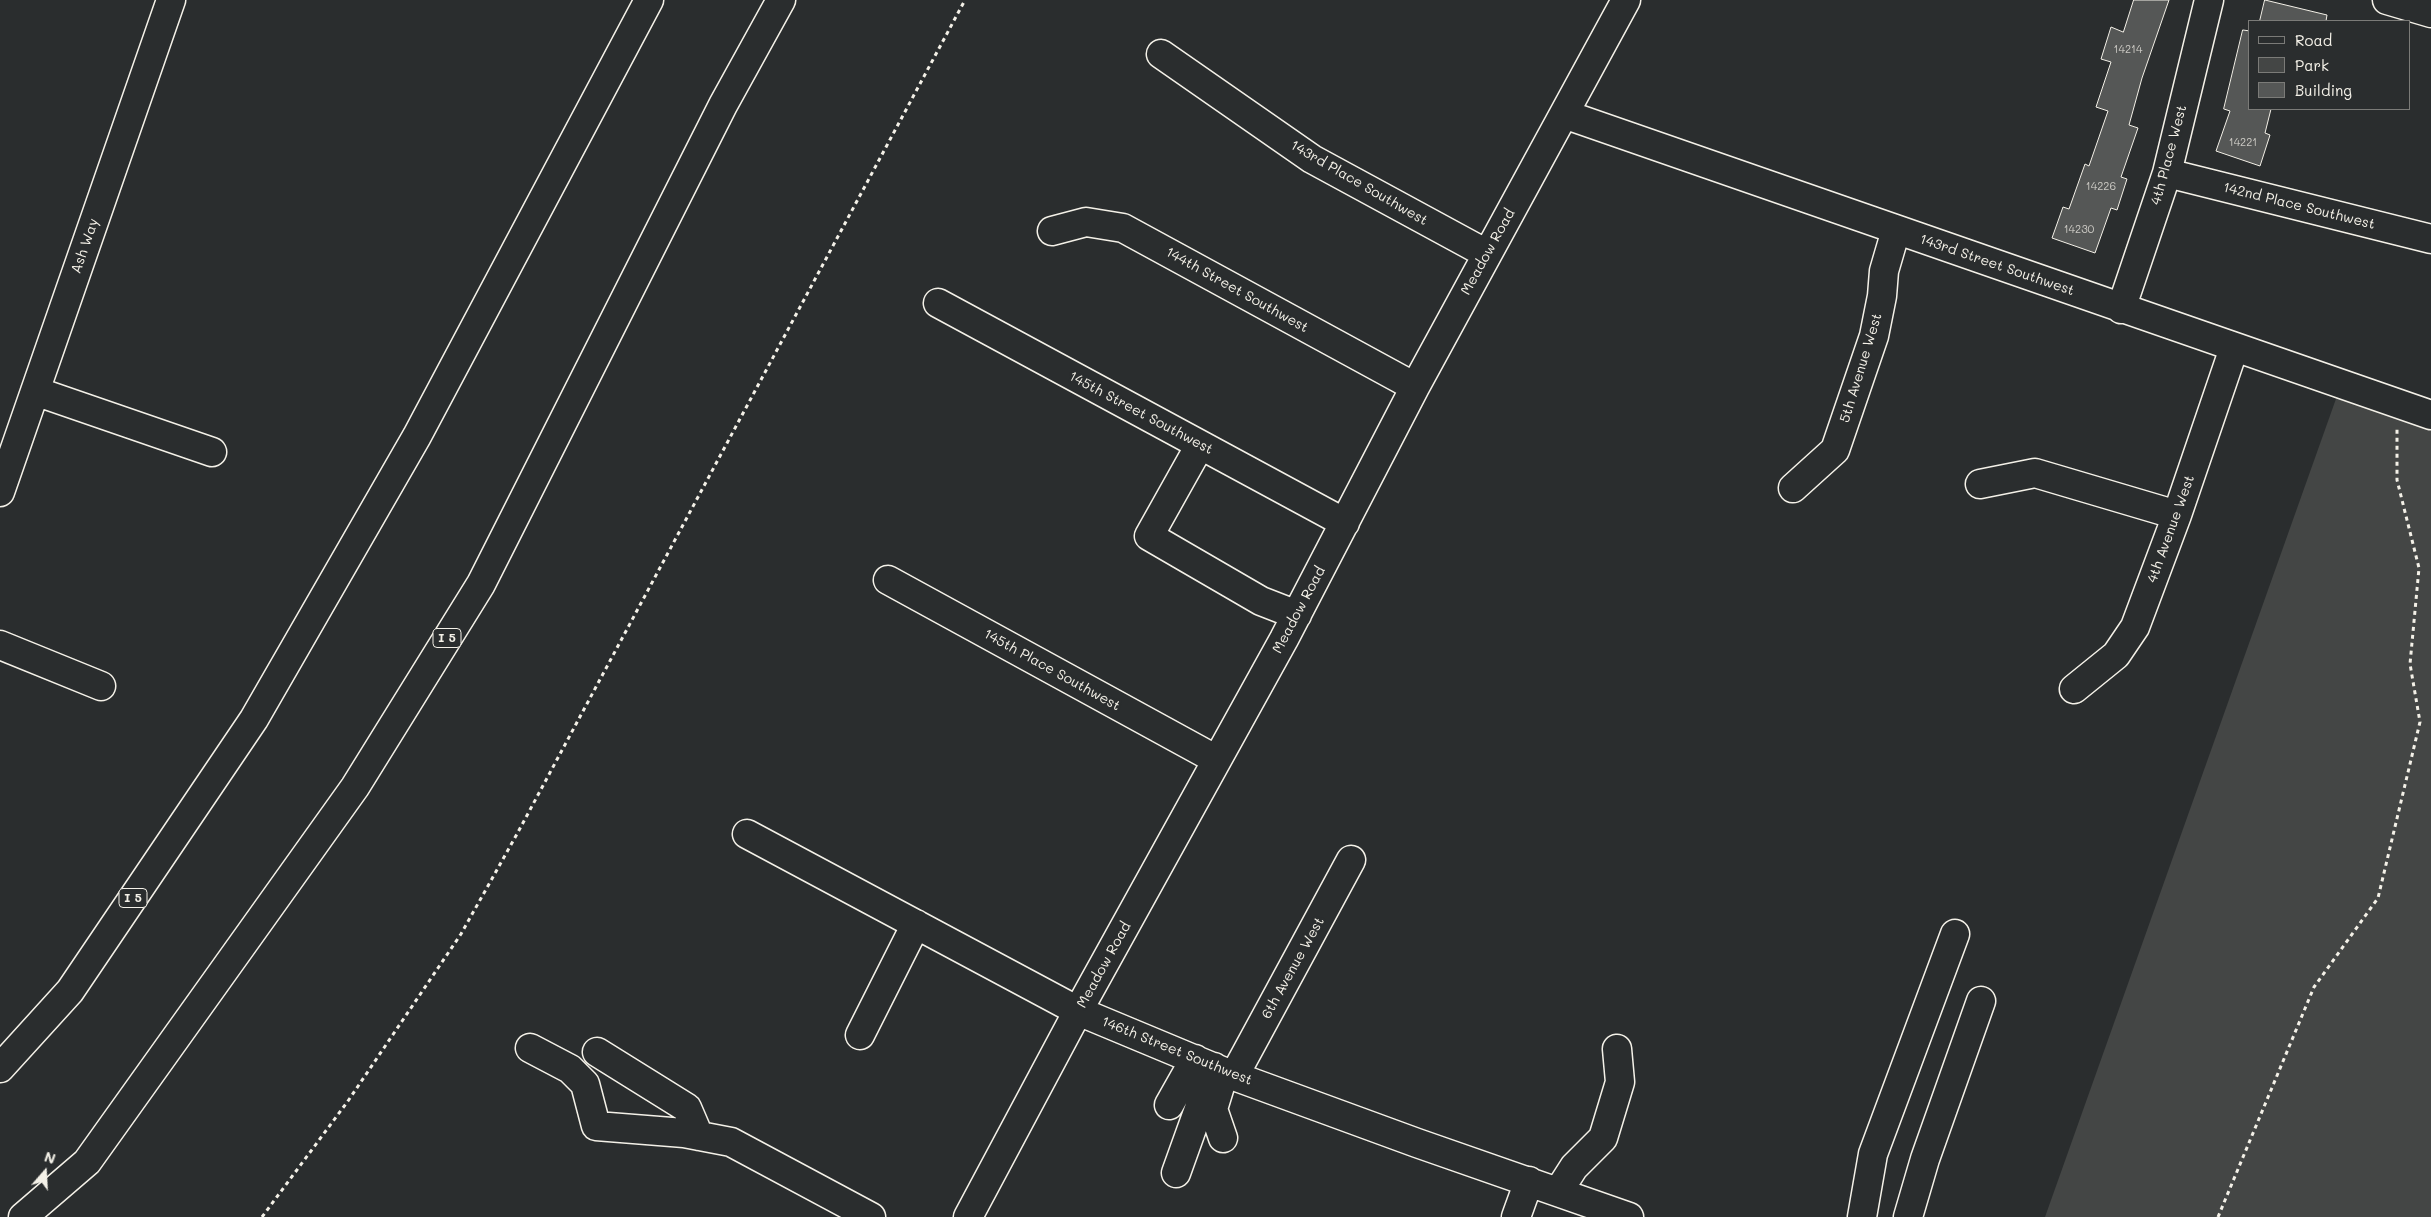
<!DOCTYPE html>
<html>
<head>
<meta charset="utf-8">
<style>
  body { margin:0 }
  #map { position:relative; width:2431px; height:1217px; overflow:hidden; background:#2a2d2e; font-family:Mali,sans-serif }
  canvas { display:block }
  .legend { position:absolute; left:2248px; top:20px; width:162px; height:90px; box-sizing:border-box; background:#2a2d2e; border:1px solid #7b7b78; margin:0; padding:6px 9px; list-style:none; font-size:15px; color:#f4f1e8 }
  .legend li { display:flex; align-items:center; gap:10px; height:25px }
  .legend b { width:25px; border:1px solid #7b7b78 }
  .north { position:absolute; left:20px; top:1147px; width:50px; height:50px; -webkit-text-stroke:4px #2a2d2e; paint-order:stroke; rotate:19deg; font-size:14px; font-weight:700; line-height:20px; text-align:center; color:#f4f1e8 }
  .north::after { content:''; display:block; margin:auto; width:18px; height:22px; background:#f4f1e8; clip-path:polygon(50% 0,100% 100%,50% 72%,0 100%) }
</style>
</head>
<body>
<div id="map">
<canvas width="2431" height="1217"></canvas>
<ul class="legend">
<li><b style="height:6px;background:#2a2d2e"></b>Road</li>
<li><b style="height:14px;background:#444645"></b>Park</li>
<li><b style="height:14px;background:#555756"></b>Building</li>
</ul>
<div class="north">N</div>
</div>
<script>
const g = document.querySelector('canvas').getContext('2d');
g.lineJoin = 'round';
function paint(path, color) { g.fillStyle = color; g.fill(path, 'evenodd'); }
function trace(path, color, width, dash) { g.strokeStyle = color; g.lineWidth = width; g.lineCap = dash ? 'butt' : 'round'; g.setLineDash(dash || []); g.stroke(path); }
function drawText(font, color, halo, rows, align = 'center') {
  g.font = font + ' Mali,sans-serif'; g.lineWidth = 5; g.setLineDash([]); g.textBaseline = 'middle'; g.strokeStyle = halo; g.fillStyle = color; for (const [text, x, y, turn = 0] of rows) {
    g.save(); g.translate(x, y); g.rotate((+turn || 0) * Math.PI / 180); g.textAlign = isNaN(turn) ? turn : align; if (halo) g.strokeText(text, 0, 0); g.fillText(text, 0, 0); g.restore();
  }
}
paint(new Path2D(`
  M 2337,396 L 2431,428 L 2431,1217 L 2045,1217 Z`), '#444645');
const building = new Path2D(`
  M 2134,0 L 2169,0 L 2142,78 L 2129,125 L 2138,128 L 2121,177 L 2127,179 L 2117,210 L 2111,208 L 2095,253 L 2052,238 L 2063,207 L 2069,209 L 2085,164 L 2089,166 L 2108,111 L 2096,107 L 2111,62 L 2101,59 L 2111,27 L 2123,32 Z
  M 2265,0 L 2327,15 L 2326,21 L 2260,21 Z
  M 2243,30 L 2250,31 L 2250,109 L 2271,109 L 2265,133 L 2270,135 L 2260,166 L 2216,151 L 2230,111 L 2224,109 Z`);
paint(building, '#555756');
trace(building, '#f4f1e8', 1);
const minor = new Path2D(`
  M 2387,0 L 2431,13
  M 1161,54 L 1312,159 L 1487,254
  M 1564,114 L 2431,415
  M 2167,173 L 2431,239
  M 1052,231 L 1086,222 L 1123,228 L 1415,387
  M 938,303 L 1345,523
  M 2121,309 L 2167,173 L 2209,0
  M 35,391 L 212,452
  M 1200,445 L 1149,536 L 1261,601 L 1297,615
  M 1980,484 L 2035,473 L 2177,515
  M 1793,488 L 1835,450 L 1874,336 L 1882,296 L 1884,271 L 1896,230
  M 0,492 L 171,0
  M 888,580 L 1217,760
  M 0,645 L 101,686
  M 2074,689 L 2116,655 L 2135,627 L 2177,515 L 2234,348
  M 747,834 L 1078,1011 L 1234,1076 L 1417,1143 L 1629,1217
  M 860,1035 L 916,924
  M 530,1048 L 570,1069 L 585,1084 L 596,1126 L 684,1133 L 731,1142 L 871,1217
  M 597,1052 L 687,1108 L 699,1136
  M 1234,1076 L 1351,860
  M 1221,1083 L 1213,1109 L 1223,1138
  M 1169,1105 L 1195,1059
  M 1176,1173 L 1214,1067
  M 1558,1192 L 1574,1167 L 1603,1138 L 1620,1082 L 1617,1049
  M 968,1217 L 1078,1011 L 1284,639 L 1415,387 L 1626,0
  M 1516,1217 L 1529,1181
  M 1862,1217 L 1873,1154 L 1955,934
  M 1908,1217 L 1925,1159 L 1981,1001`);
const highway = new Path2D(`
  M 0,1068 L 70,991 L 254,719 L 417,436 L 649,0
  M 23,1217 L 87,1162 L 355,787 L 481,584 L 723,105 L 781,0`);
trace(minor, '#f4f1e8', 31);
trace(highway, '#f4f1e8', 31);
trace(new Path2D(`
  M 262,1217 L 348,1101 L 461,934 L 517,834 L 965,0
  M 2218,1217 L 2314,987 L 2378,898 L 2420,722 L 2410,664 L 2419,568 L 2397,480 L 2397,429`), '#f4f1e8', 3, [4, 4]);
trace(minor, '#2a2d2e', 28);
trace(highway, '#2a2d2e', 28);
drawText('11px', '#cccac4', null, [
  ["14214",2128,50],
  ["14221",2243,143],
  ["14226",2101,187],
  ["14230",2079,230]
]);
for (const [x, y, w] of [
  [447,638,28],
  [133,898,28]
]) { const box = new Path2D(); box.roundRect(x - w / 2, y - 9.5, w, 19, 4); g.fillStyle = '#2a2d2e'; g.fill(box); trace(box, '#f4f1e8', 1); }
drawText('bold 12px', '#f4f1e8', null, [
  ["I 5",447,638],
  ["I 5",133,898]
]);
drawText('14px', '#f4f1e8', '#2a2d2e', [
  ["4th Place West",2169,155,-75],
  ["143rd Place Southwest",1359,183,30],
  ["142nd Place Southwest",2299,206,14],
  ["Ash Way",85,246,-71],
  ["Meadow Road",1488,252,-61],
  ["143rd Street Southwest",1997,265,19],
  ["144th Street Southwest",1237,290,29],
  ["5th Avenue West",1861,368,-73],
  ["145th Street Southwest",1141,413,28],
  ["4th Avenue West",2171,529,-70],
  ["Meadow Road",1299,610,-62],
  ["145th Place Southwest",1052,670,29],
  ["Meadow Road",1104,965,-61],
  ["6th Avenue West",1293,968,-61],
  ["146th Street Southwest",1177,1051,22]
]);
</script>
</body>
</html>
